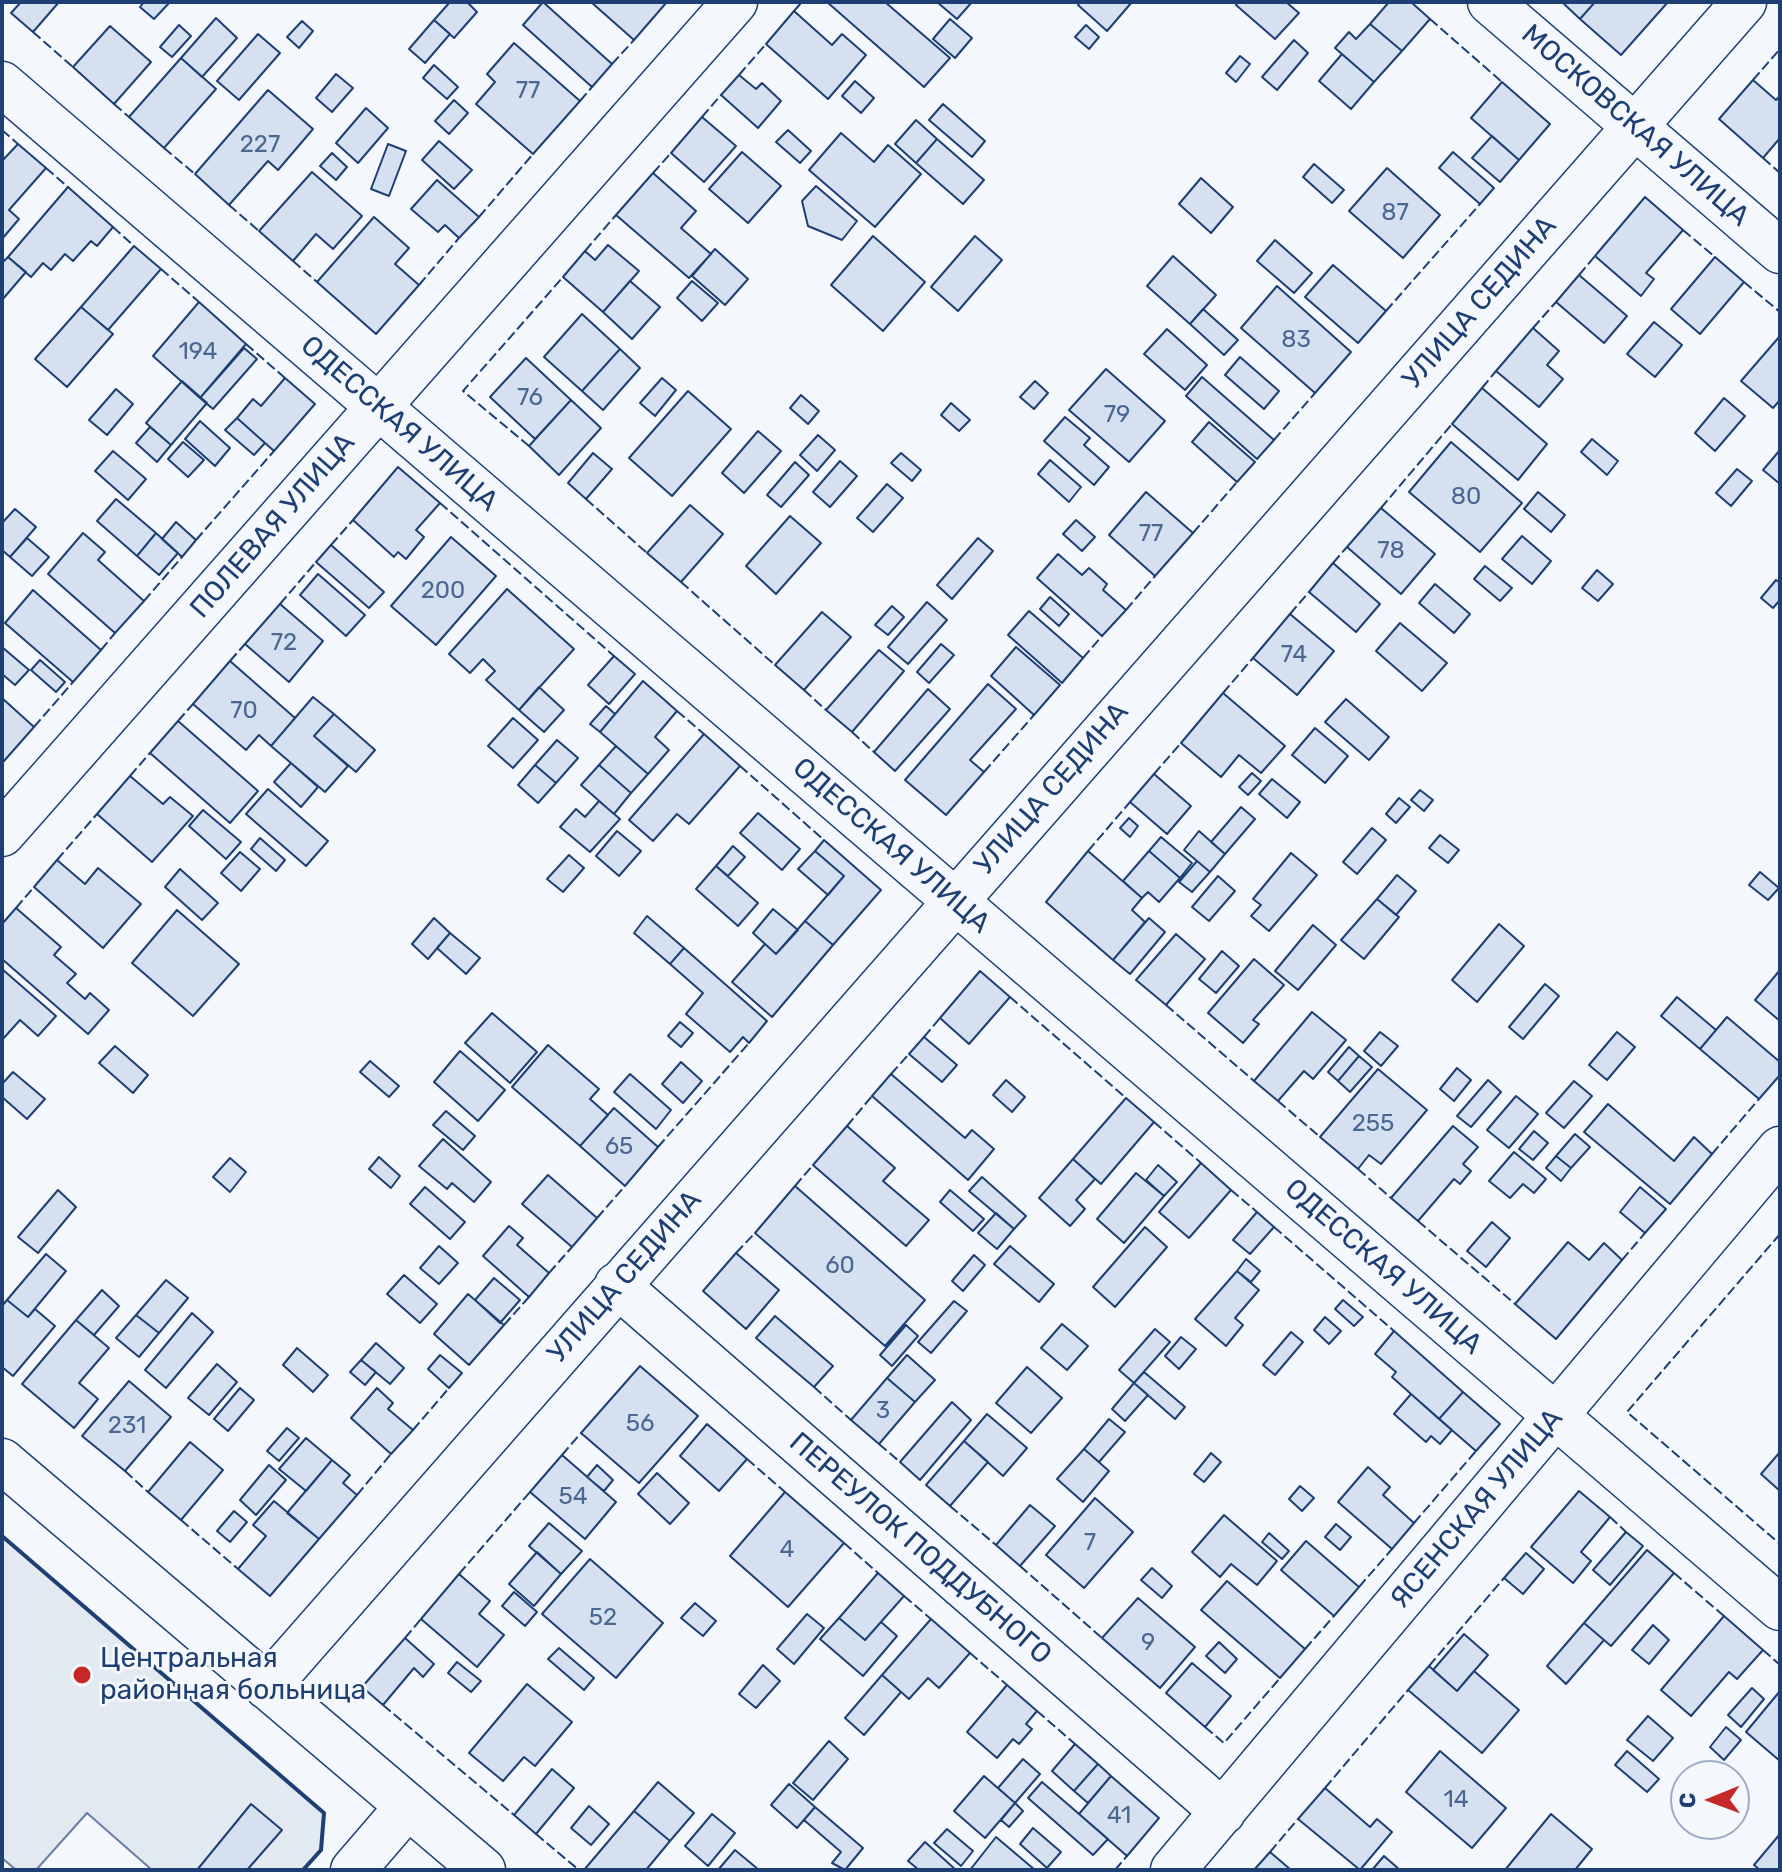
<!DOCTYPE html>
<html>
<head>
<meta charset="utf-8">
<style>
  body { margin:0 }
  #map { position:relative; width:1782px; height:1872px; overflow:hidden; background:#f4f7fb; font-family:Rubik,sans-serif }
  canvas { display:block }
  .frame { position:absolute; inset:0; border:4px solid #1d3f73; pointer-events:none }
  .north { position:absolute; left:1670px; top:1760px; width:80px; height:80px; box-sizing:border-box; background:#f4f7fb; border:2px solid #9eadc5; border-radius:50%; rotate:269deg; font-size:22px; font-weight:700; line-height:32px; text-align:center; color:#1d3f73 }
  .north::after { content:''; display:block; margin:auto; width:28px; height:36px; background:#c62828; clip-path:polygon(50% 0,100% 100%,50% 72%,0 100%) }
</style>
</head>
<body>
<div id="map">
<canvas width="1782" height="1872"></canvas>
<div class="frame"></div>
<div class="north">С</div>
</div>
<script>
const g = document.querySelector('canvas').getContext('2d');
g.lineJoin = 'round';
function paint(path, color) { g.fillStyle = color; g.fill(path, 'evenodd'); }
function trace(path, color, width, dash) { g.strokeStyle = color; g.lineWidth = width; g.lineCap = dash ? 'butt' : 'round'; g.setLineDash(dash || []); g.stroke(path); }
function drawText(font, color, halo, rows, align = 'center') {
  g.font = font + ' Rubik,sans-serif'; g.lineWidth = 6; g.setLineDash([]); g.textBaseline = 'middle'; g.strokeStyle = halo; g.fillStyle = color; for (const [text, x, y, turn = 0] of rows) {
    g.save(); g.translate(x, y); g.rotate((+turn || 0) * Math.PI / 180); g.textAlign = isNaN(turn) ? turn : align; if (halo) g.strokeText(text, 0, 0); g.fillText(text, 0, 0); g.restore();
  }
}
const green = new Path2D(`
  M 2,1536 L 324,1813 L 321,1850 L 303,1870 L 152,1870 L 87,1813 L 36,1870 L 16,1870 L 2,1858 Z`);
paint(green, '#e3e9f0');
trace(green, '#687fa3', 2);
const building = new Path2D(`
  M 21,2 L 59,2 L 33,32 L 11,13 Z
  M 144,2 L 170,2 L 154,19 L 140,7 Z
  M 450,2 L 467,2 L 477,12 L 454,38 L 434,20 Z
  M 543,2 L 612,64 L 592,87 L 523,25 Z
  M 591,2 L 664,2 L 666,3 L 634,40 Z
  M 827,2 L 885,2 L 950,58 L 924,87 Z
  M 937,2 L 972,2 L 957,19 Z
  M 1080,2 L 1132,2 L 1107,31 L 1078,5 Z
  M 1238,2 L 1286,2 L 1299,13 L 1275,39 L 1236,5 Z
  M 1389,2 L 1411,2 L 1430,19 L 1402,51 L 1370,24 Z
  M 1562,2 L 1595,2 L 1580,19 Z
  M 1595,2 L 1668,2 L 1621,55 L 1580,19 Z
  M 794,11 L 832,45 L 842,34 L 866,55 L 828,99 L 766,44 Z
  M 216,18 L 237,38 L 202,77 L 181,58 Z
  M 950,19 L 972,38 L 955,58 L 933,39 Z
  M 434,20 L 450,34 L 425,63 L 409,49 Z
  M 302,21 L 313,31 L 299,48 L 287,37 Z
  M 1370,24 L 1402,51 L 1374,82 L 1335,48 L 1349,32 L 1356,39 Z
  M 179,25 L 191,36 L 172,57 L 160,47 Z
  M 1086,25 L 1099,37 L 1089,49 L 1075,37 Z
  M 110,26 L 151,62 L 114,104 L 73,67 Z
  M 258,34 L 280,53 L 239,100 L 217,81 Z
  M 1294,40 L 1308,53 L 1277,90 L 1262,77 Z
  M 514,43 L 580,101 L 533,154 L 476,104 L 495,82 L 487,74 Z
  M 1342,54 L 1374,82 L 1351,109 L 1319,81 Z
  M 1240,56 L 1250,64 L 1236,82 L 1226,73 Z
  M 181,58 L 216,89 L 164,148 L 129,117 Z
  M 434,65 L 458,87 L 447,99 L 423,78 Z
  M 336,74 L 353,88 L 332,112 L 316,98 Z
  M 739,75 L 756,89 L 762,83 L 781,101 L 758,128 L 721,95 Z
  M 1753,80 L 1776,100 L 1780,96 L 1780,138 L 1763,158 L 1719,119 Z
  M 855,81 L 874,98 L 861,113 L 842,96 Z
  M 1502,82 L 1550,124 L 1519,160 L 1471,118 Z
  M 268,90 L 313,129 L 278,170 L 268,161 L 229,205 L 195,174 Z
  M 454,100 L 468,113 L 449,134 L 435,121 Z
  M 943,104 L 985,141 L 972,157 L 929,120 Z
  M 366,108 L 388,128 L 358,163 L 336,143 Z
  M 702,117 L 736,146 L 704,182 L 671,153 Z
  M 916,120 L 937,139 L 916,163 L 895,144 Z
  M 788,130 L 811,151 L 800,163 L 776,142 Z
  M 841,133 L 874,162 L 888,145 L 921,174 L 875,227 L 809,170 Z
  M 1492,136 L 1519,160 L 1500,182 L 1472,158 Z
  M 937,139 L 984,180 L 963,204 L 916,163 Z
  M 439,141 L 472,170 L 454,189 L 422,160 Z
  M 18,144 L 46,168 L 9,210 L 19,219 L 2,239 L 2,161 Z
  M 388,144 L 406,151 L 389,196 L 371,189 Z
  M 742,152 L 781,186 L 748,223 L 709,189 Z
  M 1453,152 L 1494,188 L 1480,204 L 1439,168 Z
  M 332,153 L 347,167 L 336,180 L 320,166 Z
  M 1314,164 L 1344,190 L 1332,203 L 1303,177 Z
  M 1387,168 L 1440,215 L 1403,258 L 1349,211 Z
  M 312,172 L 362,216 L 333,249 L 316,234 L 293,261 L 259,231 Z
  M 653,173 L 696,211 L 681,228 L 711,254 L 689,278 L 616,215 Z
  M 1201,178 L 1233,207 L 1211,233 L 1179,204 Z
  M 437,180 L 479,217 L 459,238 L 445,225 L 438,232 L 411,209 Z
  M 816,186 L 857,221 L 842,240 L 808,226 L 802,201 Z
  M 68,187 L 113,227 L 97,246 L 91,241 L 73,261 L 65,254 L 51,270 L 43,263 L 31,277 L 8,257 Z
  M 1645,197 L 1683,230 L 1646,273 L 1654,279 L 1641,296 L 1595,256 Z
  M 374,217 L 409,248 L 395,264 L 419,285 L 376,334 L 317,282 Z
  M 873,236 L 925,282 L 883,331 L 831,285 Z
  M 975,236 L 1002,260 L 958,311 L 931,287 Z
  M 1275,240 L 1312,273 L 1294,293 L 1257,261 Z
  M 608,245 L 639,271 L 603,312 L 563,277 L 585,251 L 595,260 Z
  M 134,246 L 161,269 L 108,330 L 81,307 Z
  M 715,249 L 748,279 L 725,305 L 692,276 Z
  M 1173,256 L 1216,295 L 1190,324 L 1147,286 Z
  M 8,257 L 26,272 L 2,300 L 2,263 Z
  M 1715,257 L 1744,282 L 1700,334 L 1671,309 Z
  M 1333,265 L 1386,311 L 1358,343 L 1305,297 Z
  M 1579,275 L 1627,316 L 1604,343 L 1556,302 Z
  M 630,281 L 660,307 L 632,339 L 603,312 Z
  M 692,281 L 718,303 L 702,321 L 677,298 Z
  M 1277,286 L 1351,352 L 1315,393 L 1241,328 Z
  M 199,302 L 246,344 L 200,398 L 153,356 Z
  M 81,307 L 113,334 L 67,387 L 35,359 Z
  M 1203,309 L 1238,340 L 1224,355 L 1190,324 Z
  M 582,314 L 620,349 L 582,391 L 544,357 Z
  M 1654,322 L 1682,345 L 1655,377 L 1627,354 Z
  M 1533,328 L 1559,351 L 1547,365 L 1563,379 L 1539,407 L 1496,371 Z
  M 1167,329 L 1207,365 L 1185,390 L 1144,354 Z
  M 1780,336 L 1780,400 L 1773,408 L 1741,381 Z
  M 244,348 L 257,359 L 213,409 L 200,398 Z
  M 620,349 L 640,368 L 603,410 L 582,391 Z
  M 1240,357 L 1279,391 L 1264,409 L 1225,375 Z
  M 526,358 L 571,400 L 535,439 L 490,397 Z
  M 1106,369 L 1165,421 L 1129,462 L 1069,410 Z
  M 1202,377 L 1274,440 L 1257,459 L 1186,396 Z
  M 285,378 L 315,404 L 274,451 L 237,418 L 253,399 L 261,406 Z
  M 662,378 L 676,390 L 655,416 L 640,403 Z
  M 182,381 L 207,403 L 171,445 L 146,423 Z
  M 1035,381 L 1048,393 L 1034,409 L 1020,397 Z
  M 1482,388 L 1547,444 L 1518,480 L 1452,424 Z
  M 116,389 L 133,404 L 107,435 L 89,420 Z
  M 688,391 L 731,429 L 672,496 L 629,458 Z
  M 801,395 L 819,411 L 808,424 L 790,408 Z
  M 1724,398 L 1745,416 L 1715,451 L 1695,433 Z
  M 571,400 L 601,428 L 559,475 L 529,446 Z
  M 951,403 L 970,420 L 959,431 L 941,415 Z
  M 1065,417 L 1090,438 L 1084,445 L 1109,467 L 1094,485 L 1044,441 Z
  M 237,418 L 265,443 L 254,455 L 225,430 Z
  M 200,421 L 230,448 L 215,466 L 185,439 Z
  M 1209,422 L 1255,462 L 1237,482 L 1192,442 Z
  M 150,427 L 171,445 L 157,462 L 136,443 Z
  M 758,431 L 781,451 L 744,493 L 722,473 Z
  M 818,435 L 835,450 L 817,471 L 800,455 Z
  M 1592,439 L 1618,461 L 1607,475 L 1581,452 Z
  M 183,442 L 204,460 L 188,477 L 168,459 Z
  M 1451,442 L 1522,503 L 1480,552 L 1409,492 Z
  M 1780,450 L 1780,484 L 1763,470 Z
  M 113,451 L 146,479 L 128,500 L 95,471 Z
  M 593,453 L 612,469 L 586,499 L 568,483 Z
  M 901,453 L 921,470 L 912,481 L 891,463 Z
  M 1050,460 L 1081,487 L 1069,502 L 1038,474 Z
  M 840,461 L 857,476 L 830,507 L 813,492 Z
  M 795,462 L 809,475 L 781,507 L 767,495 Z
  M 398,467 L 440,503 L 416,530 L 424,537 L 406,559 L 398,552 L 394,557 L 353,520 Z
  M 1737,469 L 1752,481 L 1731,506 L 1716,493 Z
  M 887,484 L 903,498 L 873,532 L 857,518 Z
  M 1146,492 L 1193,533 L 1155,576 L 1109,535 Z
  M 1538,492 L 1565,515 L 1551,532 L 1524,509 Z
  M 116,499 L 156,533 L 137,556 L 97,521 Z
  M 690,505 L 723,534 L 681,582 L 647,553 Z
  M 1381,508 L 1435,554 L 1401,594 L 1347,547 Z
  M 15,509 L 36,527 L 10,557 L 2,550 L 2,523 Z
  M 790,516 L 821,543 L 776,594 L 746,566 Z
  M 1076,520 L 1095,537 L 1082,551 L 1063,534 Z
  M 176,522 L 196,540 L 182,557 L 162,539 Z
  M 83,533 L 105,552 L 98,560 L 144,601 L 115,633 L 48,574 Z
  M 156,533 L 178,553 L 159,575 L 137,556 Z
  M 1522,536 L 1551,561 L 1532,584 L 1502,559 Z
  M 451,537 L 496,576 L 436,645 L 391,606 Z
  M 27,538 L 49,557 L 32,576 L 10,557 Z
  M 978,538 L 993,551 L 952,599 L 937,585 Z
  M 331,545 L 384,592 L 369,608 L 316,562 Z
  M 1058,554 L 1082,575 L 1089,568 L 1107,584 L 1103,590 L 1126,610 L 1102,636 L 1037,578 Z
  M 1333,563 L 1380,604 L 1356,632 L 1309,592 Z
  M 1485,566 L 1512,588 L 1500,601 L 1474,579 Z
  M 1597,570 L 1613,584 L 1598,601 L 1582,588 Z
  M 318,574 L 365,615 L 346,636 L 300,595 Z
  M 1776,580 L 1780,583 L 1780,600 L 1773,608 L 1761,598 Z
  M 1435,584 L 1470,614 L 1454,633 L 1419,603 Z
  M 507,589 L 574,649 L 519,710 L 486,680 L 495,671 L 483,659 L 470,673 L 449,654 Z
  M 33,590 L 101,650 L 73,682 L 5,623 Z
  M 1050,597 L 1069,614 L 1059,626 L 1040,609 Z
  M 927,602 L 947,620 L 908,664 L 888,647 Z
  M 280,604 L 323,641 L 289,682 L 245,644 Z
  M 892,606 L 904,617 L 888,635 L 875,625 Z
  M 1029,611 L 1083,658 L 1062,683 L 1008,635 Z
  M 822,612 L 851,637 L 804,690 L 775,665 Z
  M 1290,614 L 1334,651 L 1297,695 L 1253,658 Z
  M 1400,623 L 1447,663 L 1422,691 L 1376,651 Z
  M 941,644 L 954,655 L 929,683 L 917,672 Z
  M 2,647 L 29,670 L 15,685 L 2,674 Z
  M 1016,647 L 1060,685 L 1034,715 L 991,676 Z
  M 879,650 L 904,671 L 852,732 L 826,710 Z
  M 614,656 L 635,674 L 609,704 L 588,685 Z
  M 40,660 L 65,682 L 56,692 L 31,670 Z
  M 230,661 L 295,718 L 271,746 L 259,735 L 246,750 L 193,704 Z
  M 643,681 L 677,711 L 655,737 L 669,750 L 648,774 L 600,732 Z
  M 988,684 L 1016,709 L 970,760 L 984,772 L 946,815 L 905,780 Z
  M 539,687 L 564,710 L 544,732 L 519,710 Z
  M 928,689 L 950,709 L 895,771 L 874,752 Z
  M 1223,693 L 1285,746 L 1261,773 L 1239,755 L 1221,777 L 1181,743 Z
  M 313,697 L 334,714 L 314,736 L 348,766 L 325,792 L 271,746 Z
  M 2,698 L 34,727 L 4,761 L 2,759 Z
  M 1346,699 L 1389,737 L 1369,760 L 1325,722 Z
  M 606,706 L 615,714 L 600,732 L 590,724 Z
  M 334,714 L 375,750 L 356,772 L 314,736 Z
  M 513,718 L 538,740 L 513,768 L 488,746 Z
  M 178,721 L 258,791 L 230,823 L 150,753 Z
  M 1315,728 L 1348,756 L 1325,783 L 1292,755 Z
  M 704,734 L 740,766 L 689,824 L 677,814 L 653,841 L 629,820 Z
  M 557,740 L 578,758 L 556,783 L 535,765 Z
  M 616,746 L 648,774 L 631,793 L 599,765 Z
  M 291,763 L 318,787 L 301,807 L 274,782 Z
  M 535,765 L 556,783 L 538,803 L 518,785 Z
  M 599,765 L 631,793 L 614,814 L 581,785 Z
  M 1252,773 L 1261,781 L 1248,795 L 1239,787 Z
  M 1154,774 L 1191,806 L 1167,834 L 1130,802 Z
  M 130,776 L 163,804 L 170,797 L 193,816 L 152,862 L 97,814 Z
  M 1272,779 L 1300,802 L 1287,818 L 1259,794 Z
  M 268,789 L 328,841 L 306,866 L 246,814 Z
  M 1420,790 L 1433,800 L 1424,811 L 1411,800 Z
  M 1399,798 L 1410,807 L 1396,823 L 1386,814 Z
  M 599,801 L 620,819 L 590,852 L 560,827 L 576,809 L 585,817 Z
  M 1241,807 L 1255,819 L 1225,854 L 1211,842 Z
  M 203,810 L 241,842 L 226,859 L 189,826 Z
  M 758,813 L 800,849 L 782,870 L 740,833 Z
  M 1129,818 L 1138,826 L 1130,837 L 1120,828 Z
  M 1372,828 L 1386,840 L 1357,874 L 1343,862 Z
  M 617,831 L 641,851 L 619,876 L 596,856 Z
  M 1199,831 L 1225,854 L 1210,872 L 1184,850 Z
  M 1440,835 L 1459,850 L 1448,863 L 1429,848 Z
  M 1161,837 L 1192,863 L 1180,878 L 1149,851 Z
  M 260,838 L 285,860 L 276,871 L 251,849 Z
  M 824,840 L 881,890 L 833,945 L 805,921 L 844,876 L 815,851 Z
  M 733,846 L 745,857 L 728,876 L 716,866 Z
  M 815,851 L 844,876 L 828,895 L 798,869 Z
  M 1088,851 L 1142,898 L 1132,910 L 1145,922 L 1113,960 L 1046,902 Z
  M 1149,851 L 1180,878 L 1159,902 L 1148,892 L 1142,898 L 1123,881 Z
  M 240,852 L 260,869 L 241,891 L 221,873 Z
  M 1291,853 L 1317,875 L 1269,931 L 1251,916 L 1261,905 L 1253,899 Z
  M 569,855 L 584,868 L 563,892 L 547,879 Z
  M 57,860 L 85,884 L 98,868 L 141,904 L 103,948 L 34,887 Z
  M 1197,861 L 1210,872 L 1192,892 L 1179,882 Z
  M 716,866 L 758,903 L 738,926 L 696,889 Z
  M 180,869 L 218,903 L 202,920 L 165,887 Z
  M 1760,872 L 1779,888 L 1768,900 L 1749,885 Z
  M 1397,875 L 1416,891 L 1396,915 L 1377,899 Z
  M 1218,876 L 1235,891 L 1209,921 L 1192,907 Z
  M 1377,899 L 1399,917 L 1364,959 L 1341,940 Z
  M 16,908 L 61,947 L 54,955 L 76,974 L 67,983 L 85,999 L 90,993 L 109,1010 L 88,1034 L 2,959 L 2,924 Z
  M 773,909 L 798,930 L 776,954 L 753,933 Z
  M 177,910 L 239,964 L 193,1016 L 132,963 Z
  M 647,916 L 684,948 L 670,964 L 634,933 Z
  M 434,918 L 450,933 L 428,959 L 412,944 Z
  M 1149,918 L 1165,932 L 1130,974 L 1113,960 Z
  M 805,921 L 833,945 L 772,1017 L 732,982 L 765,944 L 776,954 Z
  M 1499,924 L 1524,946 L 1477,1002 L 1452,980 Z
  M 1313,925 L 1336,945 L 1298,990 L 1275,971 Z
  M 450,933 L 480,958 L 466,974 L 437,948 Z
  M 1176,934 L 1205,959 L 1166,1005 L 1136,980 Z
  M 684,948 L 767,1021 L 749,1043 L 743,1037 L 730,1052 L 686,1014 L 703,993 L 670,964 Z
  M 1222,951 L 1239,966 L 1216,993 L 1199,979 Z
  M 1254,959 L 1284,985 L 1253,1020 L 1259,1024 L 1243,1043 L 1208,1013 Z
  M 2,969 L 56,1016 L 38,1036 L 20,1020 L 2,1040 Z
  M 1780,970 L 1780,1021 L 1755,1000 Z
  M 980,971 L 1010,997 L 969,1044 L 940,1018 Z
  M 1545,984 L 1559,996 L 1523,1039 L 1509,1027 Z
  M 1677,997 L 1716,1030 L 1700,1049 L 1661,1016 Z
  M 1312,1012 L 1346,1040 L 1313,1079 L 1304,1071 L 1278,1101 L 1254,1081 Z
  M 492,1013 L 537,1052 L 510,1083 L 465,1043 Z
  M 1727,1017 L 1780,1062 L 1780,1075 L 1759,1099 L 1700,1049 Z
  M 680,1022 L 693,1033 L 681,1047 L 668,1036 Z
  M 1380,1032 L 1398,1046 L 1381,1066 L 1364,1051 Z
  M 1617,1032 L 1635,1047 L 1607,1080 L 1589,1065 Z
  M 924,1037 L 957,1065 L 942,1082 L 909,1054 Z
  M 548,1045 L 599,1089 L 590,1099 L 608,1115 L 580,1146 L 512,1087 Z
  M 115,1046 L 148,1075 L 133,1093 L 99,1063 Z
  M 1349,1047 L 1359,1056 L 1338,1081 L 1328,1072 Z
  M 460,1051 L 505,1090 L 478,1121 L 434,1082 Z
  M 1359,1056 L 1372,1067 L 1350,1092 L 1338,1081 Z
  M 370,1061 L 399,1086 L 389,1097 L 360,1072 Z
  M 681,1062 L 702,1081 L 683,1103 L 662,1084 Z
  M 1457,1068 L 1471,1080 L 1454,1101 L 1440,1089 Z
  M 1378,1069 L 1427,1110 L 1381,1164 L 1369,1155 L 1358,1169 L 1320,1137 Z
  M 13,1072 L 45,1099 L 27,1119 L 2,1097 L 2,1084 Z
  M 630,1074 L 671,1110 L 656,1129 L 614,1092 Z
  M 891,1074 L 965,1138 L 972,1130 L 994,1149 L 968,1180 L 872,1096 Z
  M 1006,1080 L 1025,1097 L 1012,1112 L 993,1095 Z
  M 1488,1080 L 1501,1092 L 1471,1127 L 1457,1116 Z
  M 1574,1081 L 1592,1096 L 1564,1128 L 1546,1113 Z
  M 1516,1096 L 1538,1114 L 1509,1148 L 1487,1130 Z
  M 1126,1098 L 1154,1122 L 1101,1184 L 1073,1159 Z
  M 1608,1104 L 1674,1161 L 1694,1137 L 1712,1154 L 1670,1204 L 1584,1132 Z
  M 614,1108 L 658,1147 L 625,1186 L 580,1146 Z
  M 446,1111 L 475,1136 L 463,1150 L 433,1125 Z
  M 847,1126 L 895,1168 L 883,1181 L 929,1220 L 906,1246 L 813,1165 Z
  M 1453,1126 L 1478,1147 L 1463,1164 L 1471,1171 L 1460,1184 L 1454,1179 L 1418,1221 L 1391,1198 Z
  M 1534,1131 L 1548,1143 L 1533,1160 L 1519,1149 Z
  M 1575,1134 L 1590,1147 L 1571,1168 L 1556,1156 Z
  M 443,1139 L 491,1182 L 474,1202 L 452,1183 L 447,1189 L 419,1166 Z
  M 1514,1152 L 1546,1179 L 1534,1193 L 1523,1184 L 1510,1198 L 1489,1181 Z
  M 1556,1156 L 1571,1168 L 1561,1181 L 1546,1168 Z
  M 379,1157 L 400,1176 L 391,1188 L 369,1169 Z
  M 230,1158 L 246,1172 L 230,1192 L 213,1177 Z
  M 1073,1159 L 1095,1179 L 1076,1200 L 1085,1209 L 1070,1226 L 1039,1198 Z
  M 1201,1163 L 1231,1190 L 1189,1238 L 1159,1212 Z
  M 1158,1165 L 1177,1182 L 1164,1196 L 1146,1180 Z
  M 1136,1173 L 1164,1196 L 1124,1243 L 1097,1219 Z
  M 548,1175 L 597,1218 L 572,1247 L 522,1204 Z
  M 982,1177 L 1026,1216 L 1014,1229 L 969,1191 Z
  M 795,1186 L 925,1300 L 885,1346 L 755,1233 Z
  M 425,1187 L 465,1222 L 450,1239 L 410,1204 Z
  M 1640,1187 L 1666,1209 L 1645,1233 L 1620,1212 Z
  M 58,1190 L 76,1207 L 38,1253 L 18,1237 Z
  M 950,1190 L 984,1219 L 973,1231 L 940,1202 Z
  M 1257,1212 L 1274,1227 L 1250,1254 L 1233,1240 Z
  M 996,1213 L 1014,1229 L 997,1249 L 978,1233 Z
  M 1492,1222 L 1510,1238 L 1486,1267 L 1467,1251 Z
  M 509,1226 L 523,1238 L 517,1245 L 549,1273 L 529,1297 L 483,1256 Z
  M 1145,1227 L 1167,1247 L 1115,1307 L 1093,1287 Z
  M 1568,1242 L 1589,1260 L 1604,1243 L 1622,1260 L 1556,1339 L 1515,1304 Z
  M 439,1246 L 458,1263 L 439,1284 L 420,1268 Z
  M 1010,1246 L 1054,1284 L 1039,1302 L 994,1264 Z
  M 736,1253 L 779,1290 L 746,1329 L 703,1291 Z
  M 46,1254 L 66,1271 L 28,1317 L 7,1300 Z
  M 974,1255 L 985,1265 L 963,1291 L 952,1281 Z
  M 1246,1259 L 1260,1271 L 1251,1282 L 1237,1271 Z
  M 1237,1271 L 1259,1290 L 1235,1318 L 1243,1325 L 1226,1346 L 1195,1319 Z
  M 404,1275 L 437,1304 L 420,1323 L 387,1294 Z
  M 494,1278 L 520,1300 L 500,1323 L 475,1300 Z
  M 166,1280 L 188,1298 L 159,1333 L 136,1315 Z
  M 102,1290 L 119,1306 L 94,1335 L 76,1320 Z
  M 468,1294 L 504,1325 L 469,1365 L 434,1334 Z
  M 7,1300 L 28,1317 L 35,1309 L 55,1326 L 13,1376 L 2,1367 L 2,1306 Z
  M 1343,1300 L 1363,1317 L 1354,1326 L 1335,1309 Z
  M 954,1301 L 967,1311 L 931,1353 L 918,1342 Z
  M 192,1313 L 213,1332 L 166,1388 L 145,1370 Z
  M 136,1315 L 159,1333 L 139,1357 L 116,1338 Z
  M 775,1316 L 833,1366 L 814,1387 L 756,1338 Z
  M 1325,1317 L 1341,1331 L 1329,1344 L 1314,1330 Z
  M 76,1320 L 109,1348 L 79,1383 L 98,1399 L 74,1428 L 22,1384 Z
  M 1062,1324 L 1088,1346 L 1067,1370 L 1041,1348 Z
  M 906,1325 L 918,1336 L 892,1366 L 880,1355 Z
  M 1155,1329 L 1170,1342 L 1134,1383 L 1119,1370 Z
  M 1394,1331 L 1463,1392 L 1439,1419 L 1392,1377 L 1396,1372 L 1375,1354 Z
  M 1291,1332 L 1303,1342 L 1275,1375 L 1263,1365 Z
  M 1181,1337 L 1196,1349 L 1179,1369 L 1165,1356 Z
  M 376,1343 L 404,1368 L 390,1384 L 361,1360 Z
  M 297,1348 L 328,1375 L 313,1392 L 283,1365 Z
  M 440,1355 L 462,1373 L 449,1388 L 428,1369 Z
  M 907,1355 L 935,1380 L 915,1402 L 887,1378 Z
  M 361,1360 L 376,1372 L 365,1385 L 350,1372 Z
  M 217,1364 L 237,1382 L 209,1415 L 188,1398 Z
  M 640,1366 L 698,1416 L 639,1483 L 581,1433 Z
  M 1027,1367 L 1062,1398 L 1031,1433 L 996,1403 Z
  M 1144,1372 L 1185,1407 L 1175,1419 L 1134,1383 Z
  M 887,1378 L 915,1402 L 879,1444 L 851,1420 Z
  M 129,1381 L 171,1417 L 125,1471 L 82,1436 Z
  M 1134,1383 L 1148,1395 L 1125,1421 L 1112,1409 Z
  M 240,1388 L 254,1400 L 228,1431 L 214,1419 Z
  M 377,1388 L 393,1403 L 388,1409 L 413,1430 L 391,1454 L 351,1418 Z
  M 1463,1392 L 1500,1424 L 1476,1451 L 1439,1419 Z
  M 1411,1394 L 1452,1430 L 1440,1444 L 1431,1436 L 1426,1442 L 1394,1414 Z
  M 952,1402 L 971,1420 L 920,1480 L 900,1462 Z
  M 987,1414 L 1027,1448 L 1003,1476 L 964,1441 Z
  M 1109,1419 L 1125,1432 L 1099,1462 L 1084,1449 Z
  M 707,1424 L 747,1459 L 719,1491 L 680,1456 Z
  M 287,1428 L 299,1438 L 279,1461 L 267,1451 Z
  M 306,1438 L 332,1460 L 306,1491 L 279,1469 Z
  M 964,1441 L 988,1462 L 950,1506 L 926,1485 Z
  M 190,1442 L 223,1470 L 181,1520 L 148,1492 Z
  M 1084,1449 L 1109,1471 L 1083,1502 L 1057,1479 Z
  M 1780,1452 L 1780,1491 L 1761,1474 Z
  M 1211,1453 L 1221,1462 L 1204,1482 L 1194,1474 Z
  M 562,1455 L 616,1502 L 585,1539 L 530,1492 Z
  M 332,1460 L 350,1475 L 343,1483 L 357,1495 L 319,1539 L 287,1513 Z
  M 269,1465 L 286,1480 L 256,1515 L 240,1500 Z
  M 597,1465 L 613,1480 L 604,1491 L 587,1477 Z
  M 1368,1467 L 1390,1487 L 1383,1495 L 1414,1523 L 1392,1549 L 1338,1502 Z
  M 657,1473 L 689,1503 L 670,1524 L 638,1494 Z
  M 1300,1486 L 1314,1498 L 1302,1511 L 1289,1499 Z
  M 1579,1491 L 1610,1517 L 1581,1552 L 1591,1561 L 1573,1583 L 1531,1547 Z
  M 785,1492 L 844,1543 L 788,1607 L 730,1556 Z
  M 1095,1498 L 1133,1532 L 1084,1588 L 1046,1555 Z
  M 274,1501 L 319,1539 L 270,1596 L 238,1569 L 266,1536 L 253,1525 Z
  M 1030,1505 L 1055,1526 L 1020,1566 L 996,1545 Z
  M 234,1511 L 247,1522 L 230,1542 L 217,1531 Z
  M 1224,1515 L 1277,1561 L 1257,1585 L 1231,1564 L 1220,1577 L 1192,1552 Z
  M 549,1523 L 582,1551 L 561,1574 L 529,1546 Z
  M 1336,1524 L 1351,1537 L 1340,1550 L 1325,1537 Z
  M 1626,1532 L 1643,1546 L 1610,1585 L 1593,1570 Z
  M 1269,1533 L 1289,1551 L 1282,1559 L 1262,1542 Z
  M 1306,1541 L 1359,1587 L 1334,1616 L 1281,1570 Z
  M 1647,1550 L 1674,1573 L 1611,1646 L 1584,1623 Z
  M 537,1552 L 561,1574 L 534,1606 L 509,1584 Z
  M 1526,1553 L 1544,1569 L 1523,1594 L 1504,1578 Z
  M 590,1559 L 663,1623 L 616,1678 L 542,1614 Z
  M 1152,1568 L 1172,1586 L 1162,1598 L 1141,1580 Z
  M 878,1573 L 904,1596 L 865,1640 L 839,1618 Z
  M 459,1574 L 490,1601 L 479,1614 L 504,1635 L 477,1667 L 421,1619 Z
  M 1227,1581 L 1305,1649 L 1280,1678 L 1201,1610 Z
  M 514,1592 L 537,1612 L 525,1626 L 502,1606 Z
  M 1138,1598 L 1195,1647 L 1160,1688 L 1102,1638 Z
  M 695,1603 L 716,1621 L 703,1636 L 681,1618 Z
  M 807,1614 L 824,1628 L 794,1664 L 777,1649 Z
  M 1724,1616 L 1763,1650 L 1737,1679 L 1729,1672 L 1691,1716 L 1661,1690 Z
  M 839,1618 L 865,1640 L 881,1622 L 897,1636 L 863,1676 L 820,1639 Z
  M 931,1619 L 970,1653 L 939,1688 L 928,1678 L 909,1699 L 882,1675 Z
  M 1584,1623 L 1604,1640 L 1566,1684 L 1547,1666 Z
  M 1653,1625 L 1669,1640 L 1649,1664 L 1632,1650 Z
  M 1464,1634 L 1488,1655 L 1457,1691 L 1433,1670 Z
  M 405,1638 L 434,1664 L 423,1677 L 414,1668 L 383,1705 L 362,1687 Z
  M 1219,1642 L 1237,1659 L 1225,1673 L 1206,1656 Z
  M 559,1648 L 594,1678 L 584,1690 L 548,1659 Z
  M 457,1662 L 481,1681 L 471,1692 L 448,1673 Z
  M 1192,1663 L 1231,1696 L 1205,1727 L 1166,1693 Z
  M 763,1665 L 780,1681 L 756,1708 L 739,1694 Z
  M 1429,1666 L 1457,1691 L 1474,1671 L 1519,1710 L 1482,1753 L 1408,1690 Z
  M 882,1675 L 901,1692 L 864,1735 L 845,1718 Z
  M 527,1684 L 572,1722 L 535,1766 L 524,1757 L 503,1781 L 469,1753 Z
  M 1007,1685 L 1037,1711 L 1026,1724 L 1032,1729 L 1019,1744 L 1013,1739 L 997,1758 L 967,1732 Z
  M 1752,1688 L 1764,1699 L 1741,1727 L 1728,1715 Z
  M 1780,1691 L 1780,1761 L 1746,1732 Z
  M 1648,1716 L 1673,1738 L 1653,1761 L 1627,1740 Z
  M 1726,1727 L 1741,1740 L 1724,1760 L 1710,1747 Z
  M 829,1741 L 848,1759 L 813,1800 L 793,1783 Z
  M 1075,1744 L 1098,1764 L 1074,1791 L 1052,1771 Z
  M 1440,1751 L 1506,1808 L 1472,1848 L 1406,1792 Z
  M 1627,1751 L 1659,1779 L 1647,1792 L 1615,1765 Z
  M 1023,1759 L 1040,1774 L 1015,1803 L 998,1788 Z
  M 1098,1764 L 1111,1776 L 1088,1803 L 1074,1791 Z
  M 552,1769 L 574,1788 L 536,1834 L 514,1815 Z
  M 984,1776 L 1015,1803 L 985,1838 L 954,1811 Z
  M 1111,1776 L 1159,1818 L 1127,1856 L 1079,1814 Z
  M 658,1782 L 694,1813 L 670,1841 L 634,1811 Z
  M 1042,1782 L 1108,1839 L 1093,1855 L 1028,1798 Z
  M 789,1784 L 815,1807 L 797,1828 L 771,1805 Z
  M 1325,1788 L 1370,1827 L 1377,1819 L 1392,1832 L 1360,1870 L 1298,1819 Z
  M 1015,1803 L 1023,1811 L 1009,1827 L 1001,1820 Z
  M 251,1804 L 282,1830 L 247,1870 L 197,1870 Z
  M 589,1806 L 609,1824 L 591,1845 L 571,1828 Z
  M 815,1807 L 863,1848 L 845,1870 L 832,1863 L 841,1852 L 804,1820 Z
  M 634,1811 L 670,1841 L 646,1870 L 584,1870 Z
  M 712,1814 L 735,1833 L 708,1866 L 685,1846 Z
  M 1551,1814 L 1592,1849 L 1575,1870 L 1505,1870 Z
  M 1033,1828 L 1061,1852 L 1047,1868 L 1020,1844 Z
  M 947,1829 L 973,1851 L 961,1866 L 934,1843 Z
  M 1780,1834 L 1780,1870 L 1760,1870 L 1754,1865 Z
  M 996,1837 L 1035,1870 L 970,1870 Z
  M 925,1842 L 956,1870 L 919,1870 L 908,1861 Z
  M 735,1850 L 759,1870 L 718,1870 Z
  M 1270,1852 L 1291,1870 L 1254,1870 Z
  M 1384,1856 L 1400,1870 L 1372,1870 Z`);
paint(building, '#d5e0f0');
trace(building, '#1d3f73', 2);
const minor = new Path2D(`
  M 1490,2 L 1780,251
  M 2,84 L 1780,1608
  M 2,834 L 735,2
  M 617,1285 L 1223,1812
  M 2,1461 L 483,1870
  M 267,1687 L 1744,2
  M 353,1870 L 408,1806
  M 1173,1870 L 1780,1149`);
trace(minor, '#1d3f73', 47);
trace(minor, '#f4f7fb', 44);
trace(new Path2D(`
  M 794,11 L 802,2
  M 1430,19 L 1502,82
  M 33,32 L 73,67
  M 612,64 L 634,40
  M 739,75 L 766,44
  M 1753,80 L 1780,49
  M 580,101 L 592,87
  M 114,104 L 129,117
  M 702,117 L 721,95
  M 2,130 L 18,144
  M 164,148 L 195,174
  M 1763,158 L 1780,173
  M 46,168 L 68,187
  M 653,173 L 671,153
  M 229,205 L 259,231
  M 479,217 L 533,154
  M 113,227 L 134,246
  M 1683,230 L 1715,257
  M 585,251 L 616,215
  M 293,261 L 317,282
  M 161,269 L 199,302
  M 1579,275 L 1595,256
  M 1744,282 L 1780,312
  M 419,285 L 459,238
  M 1386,311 L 1480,204
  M 1533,328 L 1556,302
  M 246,344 L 285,378
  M 1482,388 L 1496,371
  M 1274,440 L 1315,393
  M 529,446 L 463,391 L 563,277
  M 586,499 L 647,553
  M 440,503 L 614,656
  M 1381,508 L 1452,424
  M 1193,533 L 1237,482
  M 196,540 L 274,451
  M 331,545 L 353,520
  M 1333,563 L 1347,547
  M 681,582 L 775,665
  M 144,601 L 182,557
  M 280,604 L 316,562
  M 1126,610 L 1155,576
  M 1290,614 L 1309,592
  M 101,650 L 115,633
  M 1083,658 L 1102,636
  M 230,661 L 245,644
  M 804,690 L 826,710
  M 1223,693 L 1253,658
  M 677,711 L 704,734
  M 178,721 L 193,704
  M 34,727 L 73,682
  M 852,732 L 874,752
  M 740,766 L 824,840
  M 984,772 L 1034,715
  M 1154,774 L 1181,743
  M 130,776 L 150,753
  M 1088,851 L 1130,802
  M 57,860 L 97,814
  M 16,908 L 34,887
  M 1010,997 L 1126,1098
  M 1166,1005 L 1254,1081
  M 924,1037 L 940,1018
  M 891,1074 L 909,1054
  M 1278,1101 L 1320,1137
  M 1154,1122 L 1201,1163
  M 847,1126 L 872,1096
  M 658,1147 L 749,1043
  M 1712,1154 L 1759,1099
  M 1358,1169 L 1391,1198
  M 795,1186 L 813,1165
  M 1231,1190 L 1257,1212
  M 597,1218 L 625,1186
  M 1418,1221 L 1515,1304
  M 1274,1227 L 1394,1331
  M 1780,1234 L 1627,1412 L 1780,1544
  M 736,1253 L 755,1233
  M 1622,1260 L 1645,1233
  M 549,1273 L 572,1247
  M 504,1325 L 529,1297
  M 814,1387 L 851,1420
  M 413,1430 L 449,1388
  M 879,1444 L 900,1462
  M 562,1455 L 581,1433
  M 747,1459 L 785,1492
  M 125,1471 L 148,1492
  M 357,1495 L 391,1454
  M 950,1506 L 996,1545
  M 1610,1517 L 1626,1532
  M 181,1520 L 238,1569
  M 1414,1523 L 1476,1451
  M 844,1543 L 878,1573
  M 1020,1566 L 1102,1638
  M 1674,1573 L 1724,1616
  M 459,1574 L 530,1492
  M 1359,1587 L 1392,1549
  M 904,1596 L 931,1619
  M 405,1638 L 421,1619
  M 1305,1649 L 1334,1616
  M 1763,1650 L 1780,1665
  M 970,1653 L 1007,1685
  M 1429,1666 L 1504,1578
  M 383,1705 L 514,1815
  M 1037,1711 L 1075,1744
  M 1205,1727 L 1224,1743 L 1280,1678
  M 1325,1788 L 1408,1690
  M 536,1834 L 579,1870
  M 1270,1852 L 1298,1819
  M 1115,1870 L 1127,1856`), '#1d3f73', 2, [10, 4]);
trace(new Path2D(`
  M 2,1536 L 324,1813 L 321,1850 L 303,1870`), '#1d3f73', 4);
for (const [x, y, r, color] of [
  [82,1675,10,"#c62828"]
]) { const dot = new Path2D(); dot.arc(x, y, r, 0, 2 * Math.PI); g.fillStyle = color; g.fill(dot); trace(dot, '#f4f7fb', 3); }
drawText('24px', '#4b6792', null, [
  ["77",528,91],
  ["227",260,145],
  ["87",1395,213],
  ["83",1296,340],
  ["194",198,352],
  ["76",530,398],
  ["79",1117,415],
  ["80",1466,497],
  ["77",1151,534],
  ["78",1391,551],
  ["200",443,591],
  ["72",284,643],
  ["74",1294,655],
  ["70",244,711],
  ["255",1373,1124],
  ["65",619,1147],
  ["60",840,1266],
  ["3",883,1411],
  ["56",640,1424],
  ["231",127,1426],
  ["54",573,1497],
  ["7",1090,1543],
  ["4",787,1550],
  ["52",603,1618],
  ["9",1148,1643],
  ["14",1456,1800],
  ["41",1119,1816]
]);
drawText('28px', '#1d3f73', '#f4f7fb', [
  ["МОСКОВСКАЯ УЛИЦА",1635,126,41],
  ["УЛИЦА СЕДИНА",1480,303,-49],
  ["ОДЕССКАЯ УЛИЦА",399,424,41],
  ["ПОЛЕВАЯ УЛИЦА",273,526,-49],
  ["УЛИЦА СЕДИНА",1052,789,-49],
  ["ОДЕССКАЯ УЛИЦА",891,846,41],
  ["ОДЕССКАЯ УЛИЦА",1383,1267,41],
  ["УЛИЦА СЕДИНА",625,1277,-49],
  ["ЯСЕНСКАЯ УЛИЦА",1477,1509,-50],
  ["ПЕРЕУЛОК ПОДДУБНОГО",920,1549,41]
]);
drawText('28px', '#1d3f73', '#f4f7fb', [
  ["Центральная",100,1659],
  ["районная больница",100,1691]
], 'left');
</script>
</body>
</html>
